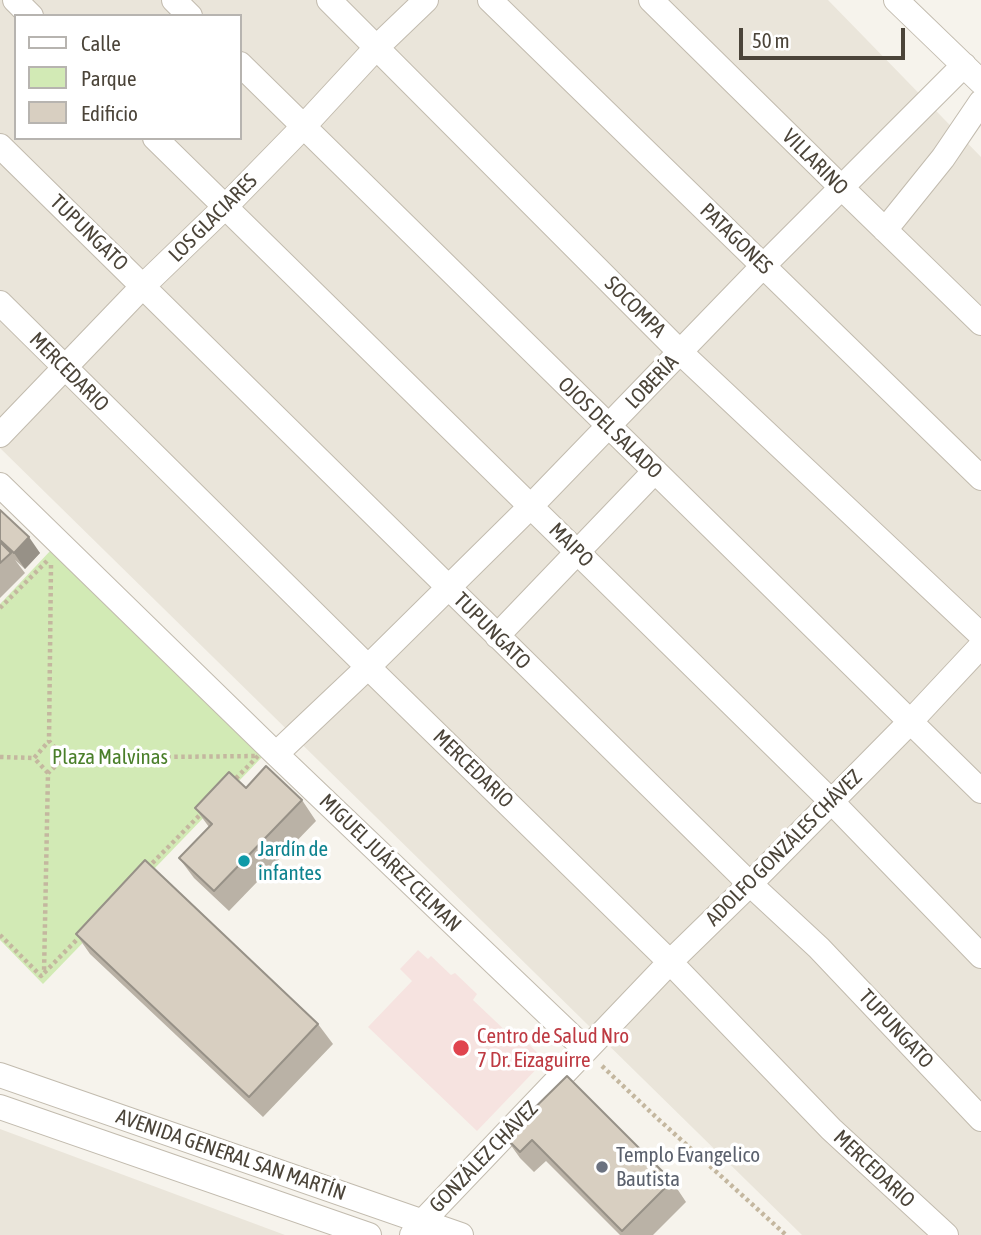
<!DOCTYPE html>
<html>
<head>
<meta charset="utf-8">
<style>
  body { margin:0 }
  #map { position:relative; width:981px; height:1235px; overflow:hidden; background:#f6f3ec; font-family:"Asap Condensed",sans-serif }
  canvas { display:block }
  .legend { position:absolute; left:14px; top:14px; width:228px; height:126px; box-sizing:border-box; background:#fff; border:2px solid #b7b4b0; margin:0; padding:9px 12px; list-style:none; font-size:21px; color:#4b4439 }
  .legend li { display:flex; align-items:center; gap:14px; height:35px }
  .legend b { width:35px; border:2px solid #b7b4b0 }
  .scale { position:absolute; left:739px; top:28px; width:166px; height:32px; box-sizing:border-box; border:4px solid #4b4439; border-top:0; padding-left:9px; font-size:21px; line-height:24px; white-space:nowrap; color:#4b4439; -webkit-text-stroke:5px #fff; paint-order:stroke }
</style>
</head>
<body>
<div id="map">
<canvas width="981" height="1235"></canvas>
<ul class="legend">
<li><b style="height:9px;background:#fff"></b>Calle</li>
<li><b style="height:19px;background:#d2eab5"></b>Parque</li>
<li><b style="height:19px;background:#d8cfc1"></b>Edificio</li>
</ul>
<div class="scale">50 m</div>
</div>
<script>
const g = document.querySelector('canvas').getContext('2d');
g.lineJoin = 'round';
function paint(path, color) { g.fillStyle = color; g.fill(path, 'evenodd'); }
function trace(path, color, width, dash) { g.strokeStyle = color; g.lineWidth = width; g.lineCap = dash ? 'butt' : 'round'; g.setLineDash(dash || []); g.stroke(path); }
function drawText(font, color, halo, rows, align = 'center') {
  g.font = font + ' "Asap Condensed",sans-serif'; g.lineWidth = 7; g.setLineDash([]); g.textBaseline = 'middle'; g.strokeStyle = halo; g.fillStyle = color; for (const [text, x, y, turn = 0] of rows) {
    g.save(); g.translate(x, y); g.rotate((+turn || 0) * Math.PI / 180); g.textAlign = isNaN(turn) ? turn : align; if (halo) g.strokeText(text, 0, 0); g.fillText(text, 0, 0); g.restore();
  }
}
paint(new Path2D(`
  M 0,0 L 828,0 L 981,157 L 981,1235 L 802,1235 L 0,448 ZM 16,16 L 240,16 L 240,138 L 16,138 Z
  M 0,1129 L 285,1235 L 0,1235 Z`), '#eae5da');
paint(new Path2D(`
  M 418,950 L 428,959 L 431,956 L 451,975 L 455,973 L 477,994 L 473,1000 L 510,1035 L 515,1031 L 545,1060 L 477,1131 L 368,1027 L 412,981 L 400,969 Z`), '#f6e3e0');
paint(new Path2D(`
  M 52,549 L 265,754 L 43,984 L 0,940 L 0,604 Z`), '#d2eab5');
const minor = new Path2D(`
  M 15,0 L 31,16
  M 174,0 L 190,16
  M 329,0 L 680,352 L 981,635
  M 490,0 L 981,478
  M 651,0 L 841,187 L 981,323
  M 896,0 L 981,82
  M 240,64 L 981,791
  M 155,138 L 831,801 L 981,956
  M 0,146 L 750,884 L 819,948 L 981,1119
  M 885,230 L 943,158 L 981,102
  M 0,303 L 368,667 L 670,962 L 831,1129 L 946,1235
  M 0,435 L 143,286 L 225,207 L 304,126 L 376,48 L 426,0
  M 0,485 L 276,754 L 586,1050
  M 497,636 L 655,471
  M 276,754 L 368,667 L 531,506 L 763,266 L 964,65
  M 0,1075 L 461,1235
  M 0,1107 L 369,1235
  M 412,1235 L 423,1221 L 670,962 L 750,884 L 910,722 L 981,646`);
trace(minor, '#c2bbae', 26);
trace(new Path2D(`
  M 51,565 L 49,741 L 64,758
  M 0,608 L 47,561
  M 258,756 L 44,973 L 48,773 L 64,758 Z
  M 0,757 L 34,758
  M 48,773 L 34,758 L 49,741
  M 0,935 L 41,976 L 44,973
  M 602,1066 L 657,1118 L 786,1235`), '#c4b79f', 4.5, [3.5, 3.5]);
trace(minor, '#fff', 24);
paint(new Path2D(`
  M 0,510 L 40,553 L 25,569 L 15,560 L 25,573 L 0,598 Z
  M 246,788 L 302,800 L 316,821 L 229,911 L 194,878 L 179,858 L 209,827 L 195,808 Z
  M 76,934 L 318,1024 L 333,1044 L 263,1117 L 90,954 Z
  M 567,1076 L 672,1181 L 686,1202 L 653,1235 L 620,1235 L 546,1161 L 534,1172 L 520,1158 L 505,1137 Z`), '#bab2a6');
paint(new Path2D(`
  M 29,537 L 40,553 L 25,569 L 14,553 Z`), '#979187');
const building = new Path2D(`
  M 0,510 L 29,537 L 14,553 L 0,540 Z
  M 0,542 L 11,553 L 0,563 Z
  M 266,766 L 302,800 L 214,891 L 179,858 L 212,824 L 195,808 L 229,772 L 246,788 Z
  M 145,860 L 318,1024 L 249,1097 L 76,934 Z
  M 567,1076 L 672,1181 L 622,1231 L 532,1140 L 520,1152 L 505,1137 Z`);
paint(building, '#d8cfc1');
trace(building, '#979187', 2);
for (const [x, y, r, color] of [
  [244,861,7,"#0f9aa8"],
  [461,1048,9,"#e0444e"],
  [602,1167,7,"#6b7280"]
]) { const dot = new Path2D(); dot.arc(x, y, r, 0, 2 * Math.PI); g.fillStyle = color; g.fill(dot); trace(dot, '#fff', 2.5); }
drawText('21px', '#4b4439', '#fff', [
  ["VILLARINO",815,162,45],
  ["LOS GLACIARES",213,218,-45],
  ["TUPUNGATO",89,233,44],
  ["PATAGONES",736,239,44],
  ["SOCOMPA",635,307,45],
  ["MERCEDARIO",69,372,45],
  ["LOBERÍA",652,382,-46],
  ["OJOS DEL SALADO",610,428,44],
  ["MAIPO",571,545,45],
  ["TUPUNGATO",492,631,45],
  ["MERCEDARIO",473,769,44],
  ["ADOLFO GONZÁLES CHÁVEZ",784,848,-45],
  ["MIGUEL JUÁREZ CELMAN",390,863,44],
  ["TUPUNGATO",896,1029,47],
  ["AVENIDA GENERAL SAN MARTÍN",231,1155,19],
  ["GONZÁLEZ CHÁVEZ",484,1157,-46],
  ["MERCEDARIO",874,1169,43]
]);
drawText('21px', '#4a7f2a', '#fff', [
  ["Plaza Malvinas",110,757]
]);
drawText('21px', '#0d838f', '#fff', [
  ["Jardín de",258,849],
  ["infantes",258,873]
], 'left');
drawText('21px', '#be3a42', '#fff', [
  ["Centro de Salud Nro",477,1036],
  ["7 Dr. Eizaguirre",477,1060]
], 'left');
drawText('21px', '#5b616d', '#fff', [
  ["Templo Evangelico",616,1155],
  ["Bautista",616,1179]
], 'left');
</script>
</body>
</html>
